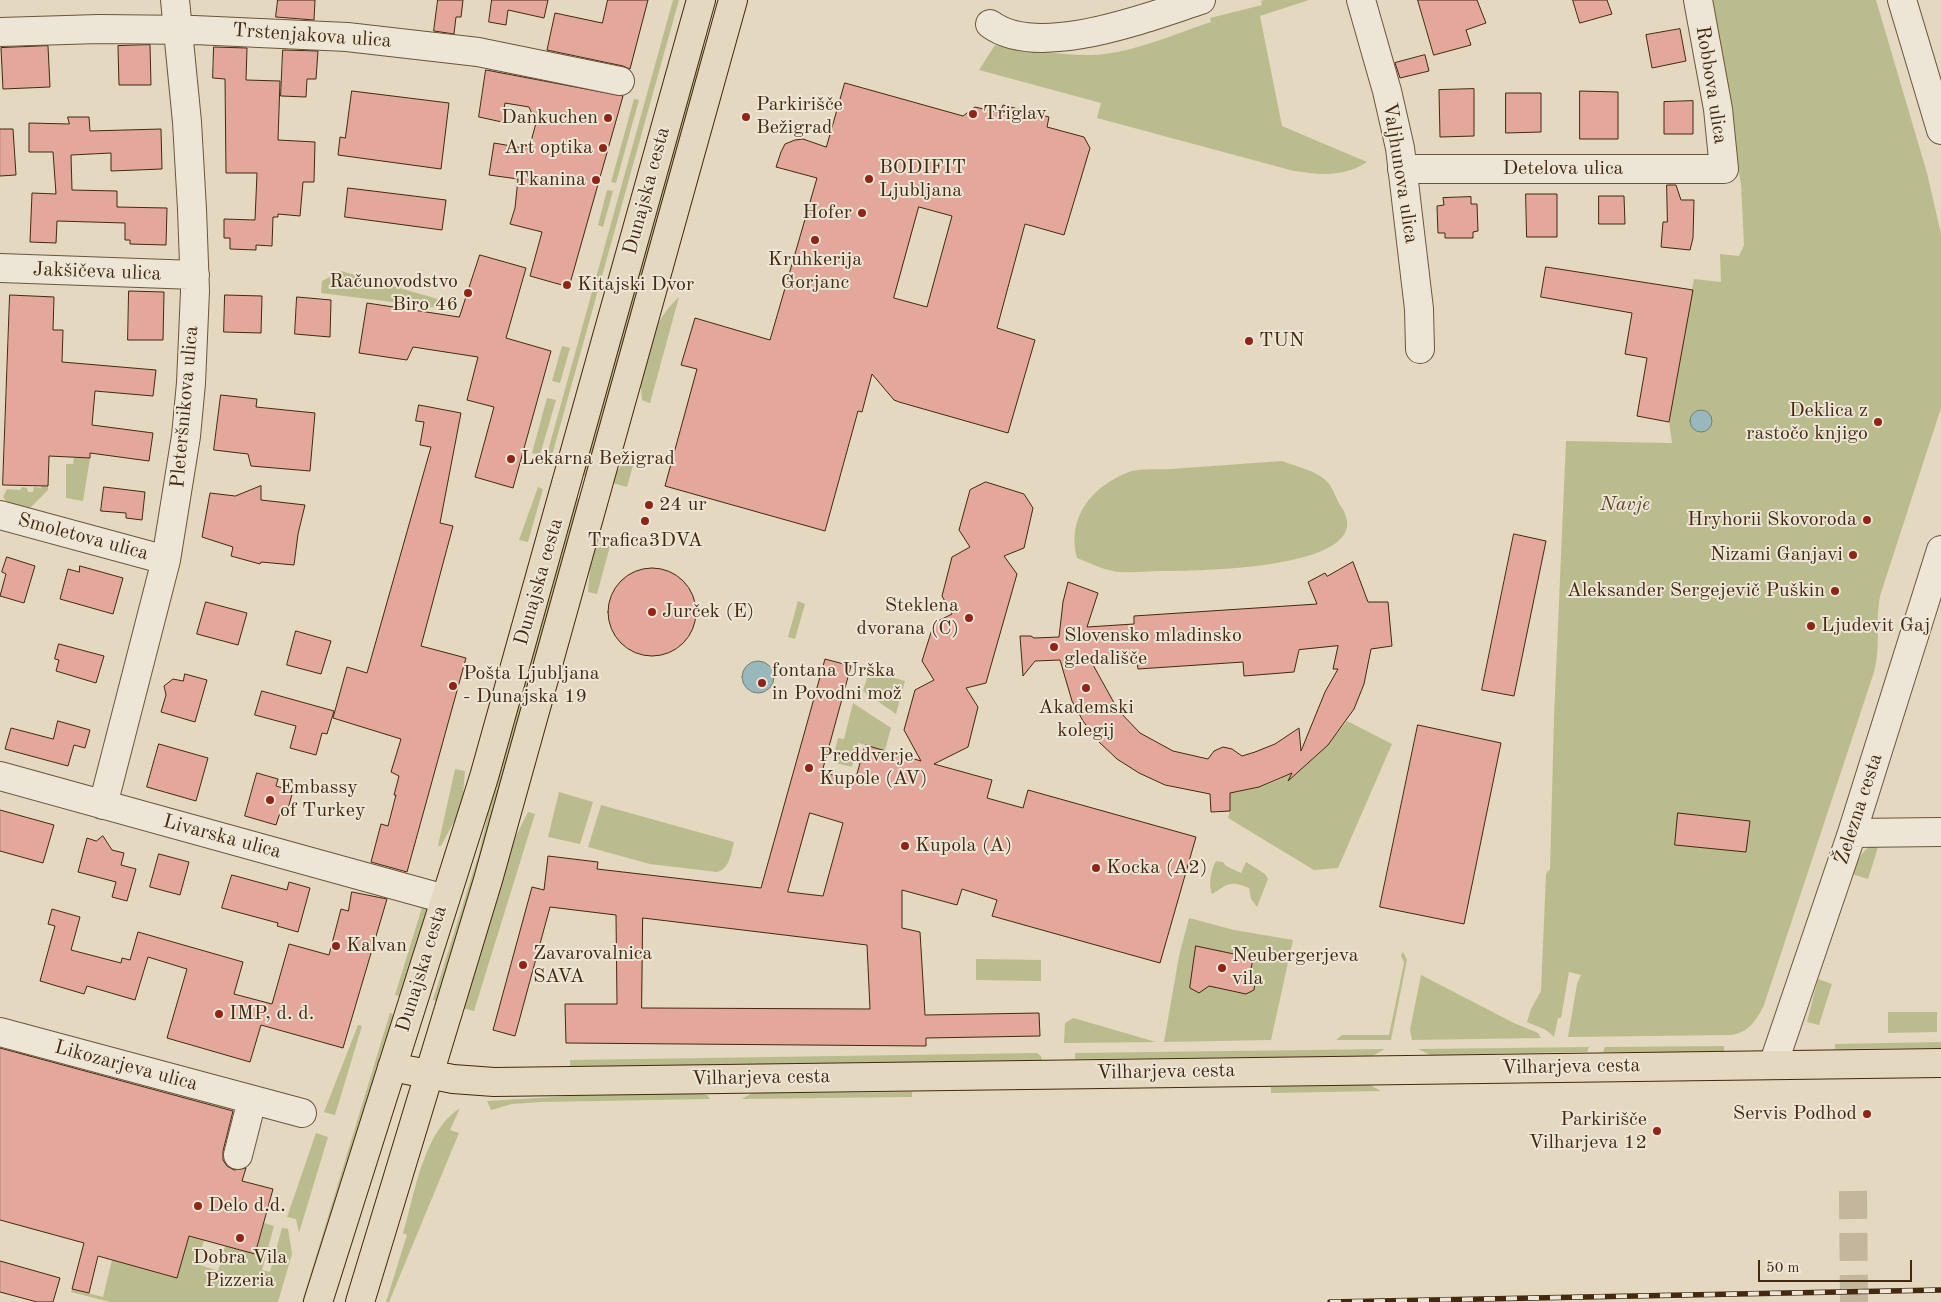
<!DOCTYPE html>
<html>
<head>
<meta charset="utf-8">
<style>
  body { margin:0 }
  #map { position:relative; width:1941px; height:1302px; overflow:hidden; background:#e4d8c0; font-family:"Old Standard TT",serif }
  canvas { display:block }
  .scale { position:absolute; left:1758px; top:1260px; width:154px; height:22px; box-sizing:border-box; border:2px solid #432910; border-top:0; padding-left:6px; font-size:15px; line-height:18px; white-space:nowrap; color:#432910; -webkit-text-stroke:4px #ede6d6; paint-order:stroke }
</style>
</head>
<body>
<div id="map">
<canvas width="1941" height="1302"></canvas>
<div class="scale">50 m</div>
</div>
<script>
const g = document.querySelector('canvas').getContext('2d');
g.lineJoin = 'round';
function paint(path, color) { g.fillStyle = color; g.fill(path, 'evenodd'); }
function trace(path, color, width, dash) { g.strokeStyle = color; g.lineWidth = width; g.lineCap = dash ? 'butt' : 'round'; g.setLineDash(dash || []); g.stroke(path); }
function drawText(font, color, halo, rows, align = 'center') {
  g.font = font + ' "Old Standard TT",serif'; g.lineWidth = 4; g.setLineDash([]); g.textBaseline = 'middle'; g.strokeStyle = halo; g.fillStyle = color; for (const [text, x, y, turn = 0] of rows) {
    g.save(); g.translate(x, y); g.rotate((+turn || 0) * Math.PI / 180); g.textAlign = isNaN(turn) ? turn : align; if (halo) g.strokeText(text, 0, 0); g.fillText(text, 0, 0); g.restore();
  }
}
paint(new Path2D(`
  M 673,0 L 679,0 L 549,466 L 544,465 Z
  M 714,0 L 695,89 L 588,477 L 579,474 Z
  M 1264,0 L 1309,0 L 1260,16 L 1282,126 L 1367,162 C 1344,177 1321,175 1294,171 L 1097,118 L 1101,103 L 979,70 L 995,45 C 1028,49 1061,56 1094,55 C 1133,53 1174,34 1211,22 L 1210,18 L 1262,5 L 1261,1 Z
  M 1709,0 L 1876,0 L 1927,173 L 1941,234 L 1941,408 L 1880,596 C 1875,621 1881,647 1874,672 L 1764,1005 C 1757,1020 1748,1033 1731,1035 L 1568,1037 L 1577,984 L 1581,975 L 1569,972 L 1561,1018 L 1558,1018 L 1554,1037 L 1546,1030 L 1527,1022 L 1531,1009 L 1541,991 L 1546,874 L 1550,869 L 1554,717 L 1566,441 L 1672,443 L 1669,422 L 1694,279 L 1721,282 L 1720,254 L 1739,256 L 1744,245 L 1741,184 Z
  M 634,99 L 639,100 L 616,183 L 611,182 Z
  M 607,190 L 613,191 L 603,227 L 598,225 Z
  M 341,271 L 448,302 L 447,309 L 321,293 L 322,281 Z
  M 679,297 L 650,403 L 642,400 C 642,393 640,387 640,380 C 642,351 657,317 679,297 Z
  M 562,346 L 570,348 L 560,383 L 552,381 Z
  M 547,398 L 556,400 L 540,455 L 532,453 Z
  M 74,457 L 90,458 L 83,501 L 66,498 L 66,464 L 73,464 Z
  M 1282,461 C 1297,467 1320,471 1330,485 C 1334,491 1337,501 1342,508 C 1381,571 1188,571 1159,571 C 1144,571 1127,574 1113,571 C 1101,569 1088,562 1077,558 C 1066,518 1092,486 1129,472 C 1141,468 1158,470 1171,469 C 1208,466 1245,464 1282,461 Z
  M 624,462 L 633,465 L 627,487 L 609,482 Z
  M 41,486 L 48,486 L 48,490 L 30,508 L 7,502 L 3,497 L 7,489 L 20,490 L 22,487 L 27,488 L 28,492 L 33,492 L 34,487 L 41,488 Z
  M 538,487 L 543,489 L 528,542 L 519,540 Z
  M 572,497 L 581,499 L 440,1002 L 433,1000 L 479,853 L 502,753 Z
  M 598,543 L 610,546 L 597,594 L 588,592 L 592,544 Z
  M 798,601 L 805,604 L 795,639 L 788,637 Z
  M 869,671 L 905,681 L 896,714 L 863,691 Z
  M 853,703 L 891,728 L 885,750 L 858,743 L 852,767 L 832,762 L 838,738 L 844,739 Z
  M 1347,721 L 1392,744 L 1338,868 L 1314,870 L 1228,818 L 1230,811 L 1230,792 C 1278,790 1318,759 1347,721 Z
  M 455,769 L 465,771 L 463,796 L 458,814 L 441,846 L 438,846 Z
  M 559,792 L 593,802 L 580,844 L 548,837 Z
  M 601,805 L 734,842 C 731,853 730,869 717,872 L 650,864 L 588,847 Z
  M 528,812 L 535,814 L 474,1011 L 462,1008 L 510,848 Z
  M 1879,844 L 1868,879 L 1852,874 C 1857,860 1863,846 1879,844 Z
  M 1216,861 L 1223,862 L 1226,866 L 1241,873 L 1246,862 L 1265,874 L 1268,879 L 1257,907 L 1251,899 L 1249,888 C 1228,880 1229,884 1212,894 C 1208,886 1211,869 1216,861 Z
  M 424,901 L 429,910 L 403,997 L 395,995 Z
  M 1189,918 L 1234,930 L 1293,940 L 1271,1040 L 1164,1042 L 1179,956 Z
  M 1403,952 L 1407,960 L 1391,1040 L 1336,1040 L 1342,1035 L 1389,1035 L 1404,963 L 1401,955 Z
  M 976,959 L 1041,960 L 1041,981 L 976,980 Z
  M 1421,975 L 1514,1023 L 1538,1033 L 1541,1038 L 1412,1040 L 1410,1030 Z
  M 1818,979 L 1832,984 L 1819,1025 L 1807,1022 Z
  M 1888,1012 L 1937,1012 L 1937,1032 L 1888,1033 Z
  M 390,1013 L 397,1016 L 307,1302 L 302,1302 Z
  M 1073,1018 L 1077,1019 L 1156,1042 L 1064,1043 L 1065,1023 Z
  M 358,1025 L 362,1026 L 335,1115 L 324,1112 Z
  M 1941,1042 L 1941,1048 L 1835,1049 L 1835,1044 Z
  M 1724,1046 L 1724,1052 L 1603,1052 L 1605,1047 Z
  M 1589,1047 L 1587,1052 L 1430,1055 L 1418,1049 Z
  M 1385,1049 L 1372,1056 L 1075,1059 L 1075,1053 Z
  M 1037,1053 L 1041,1056 L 1042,1060 L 570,1067 L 570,1060 Z
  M 1370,1085 L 1381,1091 L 1271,1093 L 1271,1087 Z
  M 912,1092 L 912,1097 L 742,1099 L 752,1093 Z
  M 698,1093 L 707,1095 L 710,1099 L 541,1102 L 512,1104 L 491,1110 L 487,1101 L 570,1096 Z
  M 460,1108 L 450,1130 L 459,1133 L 389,1302 L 386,1302 L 407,1235 L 403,1233 C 415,1193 423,1132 460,1108 Z
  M 316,1133 L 328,1137 L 299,1233 L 296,1219 L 287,1217 Z
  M 264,1223 L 274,1226 L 262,1270 L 270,1272 L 282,1228 L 288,1229 L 292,1254 L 278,1302 L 110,1302 L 71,1292 L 72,1289 L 103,1297 L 112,1260 L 177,1278 L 189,1236 L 204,1240 L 197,1264 L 218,1271 L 225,1246 L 255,1254 Z`), '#bbbc8d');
const water = new Path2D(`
  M1690 421a11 11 0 1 1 22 0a11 11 0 1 1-22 0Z
  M742 677a16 16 0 1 1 32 0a16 16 0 1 1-32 0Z`);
paint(water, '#99b8bc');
trace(water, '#777f77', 1);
const building = new Path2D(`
  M 278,0 L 315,0 L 314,20 L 276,17 Z
  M 438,0 L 463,0 L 461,17 L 456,17 L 454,34 L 434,31 Z
  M 492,0 L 548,0 L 544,18 L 508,10 L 506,25 L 489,22 Z
  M 608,0 L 648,0 L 630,69 L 623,66 L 547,50 L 555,13 L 602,23 Z
  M 1418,0 L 1477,0 L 1486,23 L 1466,30 L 1471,45 L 1434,55 Z
  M 1573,0 L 1607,0 L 1612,14 L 1580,23 Z
  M 1680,29 L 1686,61 L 1652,68 L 1646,35 Z
  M 150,45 L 151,85 L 119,85 L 118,46 Z
  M 48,46 L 50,87 L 3,89 L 1,48 Z
  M 214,47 L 247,48 L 246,80 L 280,81 L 278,140 L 315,142 L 314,182 L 303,182 L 300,216 L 278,214 L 278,217 L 273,217 L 272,246 L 256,245 L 256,250 L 230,249 L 230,238 L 224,238 L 224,219 L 255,220 L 257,173 L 226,173 L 225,79 L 213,78 Z
  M 283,50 L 318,51 L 316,79 L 307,79 L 306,97 L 281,96 Z
  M 1425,55 L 1429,71 L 1400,78 L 1395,63 Z
  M 486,70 L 623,96 L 569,287 L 530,276 L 542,232 L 510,224 L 515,208 L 518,179 L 489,175 L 494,143 L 529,149 L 536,123 L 529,107 L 505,103 L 502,122 L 479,117 Z
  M 845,83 L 963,116 L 975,107 L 1000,113 L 1003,105 L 1049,117 L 1047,127 L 1084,137 L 1090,148 L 1064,235 L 1025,224 L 997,328 L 1035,340 L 1008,433 L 899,402 L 894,400 L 872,374 L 862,412 L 858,411 L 825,531 L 665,486 L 697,369 L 681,365 L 695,318 L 770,340 L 817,178 L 776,167 L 781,152 L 785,144 L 795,140 L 803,139 L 826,147 ZM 919,207 L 952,216 L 927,307 L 894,298 Z
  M 1474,89 L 1474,136 L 1440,137 L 1439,90 Z
  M 352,91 L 449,103 L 441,169 L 338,155 L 340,137 L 345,138 Z
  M 1580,91 L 1618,92 L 1618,139 L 1580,139 Z
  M 1506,93 L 1541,93 L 1541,132 L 1506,133 Z
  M 1693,101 L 1693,134 L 1664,134 L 1664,102 Z
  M 68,117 L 89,117 L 90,131 L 161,129 L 162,169 L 111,171 L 111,153 L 71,155 L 72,190 L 117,191 L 117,207 L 167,208 L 166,245 L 130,244 L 130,240 L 125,240 L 125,223 L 57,221 L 56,243 L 30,242 L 32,193 L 56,194 L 53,152 L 29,152 L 29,123 L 69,124 Z
  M 0,129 L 13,129 L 16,175 L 0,176 Z
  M 1667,185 L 1676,185 L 1681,200 L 1694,200 L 1693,238 L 1690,250 L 1661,247 L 1663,222 L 1667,222 Z
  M 348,188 L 446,200 L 442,230 L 345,217 Z
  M 1526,194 L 1557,194 L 1557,237 L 1527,237 Z
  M 1599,196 L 1624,196 L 1625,224 L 1599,224 Z
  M 1471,197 L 1471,204 L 1477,204 L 1478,231 L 1473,232 L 1473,238 L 1445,238 L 1445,233 L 1438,233 L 1437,206 L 1444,205 L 1443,198 Z
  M 480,255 L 526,268 L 506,338 L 551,351 L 513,488 L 475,477 L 494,407 L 467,400 L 478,357 L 413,347 L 407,360 L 359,353 L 367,303 L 459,317 Z
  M 1546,267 L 1693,290 L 1669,422 L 1637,416 L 1647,358 L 1625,354 L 1632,313 L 1541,297 Z
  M 129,291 L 164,292 L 163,340 L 128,340 Z
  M 10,295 L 54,297 L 53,330 L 63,330 L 62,362 L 156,370 L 153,396 L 95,391 L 92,425 L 153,433 L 149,461 L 90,453 L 90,458 L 49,456 L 48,486 L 3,485 Z
  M 225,295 L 262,296 L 261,333 L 224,332 Z
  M 297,297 L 331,300 L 330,337 L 295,334 Z
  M 221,395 L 257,399 L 256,407 L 315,413 L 310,471 L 251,466 L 248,454 L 214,450 Z
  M 419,405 L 461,413 L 440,523 L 453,526 L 421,646 L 466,658 L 407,872 L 371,862 L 381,824 L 388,826 L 396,795 L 394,795 L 399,776 L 391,772 L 401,739 L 333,718 L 347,667 L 367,673 L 431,447 L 420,445 L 424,422 L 416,421 Z
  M 986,482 L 1024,494 L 1033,508 L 1024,548 L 1004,556 L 1017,574 L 986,683 L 966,688 L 978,707 L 968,747 L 934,764 L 992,780 L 987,798 L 1023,808 L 1028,790 L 1196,837 L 1160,963 L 992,916 L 997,900 L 962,889 L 957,905 L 902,890 L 902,928 L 920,932 L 925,1015 L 1039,1013 L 1040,1036 L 926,1038 L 926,1046 L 566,1043 L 565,1004 L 617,1004 L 616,915 L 550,907 L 515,1036 L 493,1030 L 532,887 L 544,890 L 548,856 L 598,862 L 597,869 L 761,888 L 825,659 L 851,666 L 822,772 L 855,781 L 865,745 L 921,761 L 904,730 L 915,690 L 934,680 L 922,661 L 934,623 L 952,614 L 942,596 L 952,557 L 970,547 L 959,530 L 970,490 ZM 810,813 L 843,823 L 823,896 L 788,892 ZM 643,918 L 867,945 L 870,1009 L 642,1008 Z
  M 261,486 L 261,500 L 305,505 L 298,534 L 294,565 L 261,562 L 260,564 L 231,556 L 233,547 L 202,537 L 210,493 L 235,496 Z
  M 104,487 L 145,492 L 142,520 L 126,518 L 126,513 L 101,511 Z
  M 1514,534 L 1546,541 L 1514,696 L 1482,690 Z
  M 7,557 L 35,566 L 24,603 L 0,596 L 6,574 L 2,572 Z
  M 1353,562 L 1368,602 L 1388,602 L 1392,646 L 1371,649 L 1364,684 L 1354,709 L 1328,745 L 1288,781 L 1292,773 L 1259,787 L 1230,793 L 1230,811 L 1211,812 L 1210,794 L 1165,785 L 1139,773 L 1117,759 L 1098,741 L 1083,721 L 1072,701 L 1060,660 L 1035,661 L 1023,676 L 1020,636 L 1031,636 L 1034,638 L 1059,637 L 1063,602 L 1068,582 L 1098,593 L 1087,627 L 1134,624 L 1134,616 L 1317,604 L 1308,582 L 1325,573 L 1327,576 ZM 1338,646 L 1333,669 L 1338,669 L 1325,692 L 1301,751 L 1299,728 L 1275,744 L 1255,752 L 1242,756 L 1232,749 L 1223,747 L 1214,751 L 1208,759 L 1173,751 L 1140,733 L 1118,710 L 1092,663 L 1137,661 L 1138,669 L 1243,662 L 1244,676 L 1294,672 L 1299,650 Z
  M 80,566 L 123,578 L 113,614 L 60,599 L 68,569 L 79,572 Z
  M608 612a44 44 0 1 1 88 0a44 44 0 1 1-88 0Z
  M 206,602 L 247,613 L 238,645 L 197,634 Z
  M 296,631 L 331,641 L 321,674 L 287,665 Z
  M 59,644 L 104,656 L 96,683 L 56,671 L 59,660 L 55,659 Z
  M 185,674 L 207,680 L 195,722 L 161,712 L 166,695 L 164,686 L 173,679 L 183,681 Z
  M 262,691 L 334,711 L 327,734 L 322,733 L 316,755 L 290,748 L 296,726 L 255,715 Z
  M 58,721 L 90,730 L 85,748 L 74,745 L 68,766 L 5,749 L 11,728 L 53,739 Z
  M 1418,725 L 1501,743 L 1464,924 L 1380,907 Z
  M 159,744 L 208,758 L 196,801 L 147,787 Z
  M 257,773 L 278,779 L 276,786 L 293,791 L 287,812 L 281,810 L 276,825 L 245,816 Z
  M 0,810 L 54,825 L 43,863 L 0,851 Z
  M 1678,813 L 1750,821 L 1746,852 L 1675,845 Z
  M 103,836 L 112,850 L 124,853 L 121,865 L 136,869 L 127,901 L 112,897 L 116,882 L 78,872 L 87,838 L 96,841 Z
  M 159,854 L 189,862 L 180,895 L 150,887 Z
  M 232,875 L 287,890 L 289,882 L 310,888 L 298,932 L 277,926 L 278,923 L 222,908 Z
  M 352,892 L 387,899 L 343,1048 L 261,1025 L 250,1062 L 167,1038 L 187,969 L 148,957 L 135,1000 L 87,986 L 84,994 L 40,981 L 55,926 L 48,924 L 52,909 L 80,917 L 71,950 L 121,963 L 122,958 L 130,960 L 138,932 L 243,962 L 234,994 L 272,1004 L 289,944 L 329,955 L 341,909 L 348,911 Z
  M 1196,946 L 1253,958 L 1250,975 L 1255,982 L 1254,990 L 1246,994 L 1209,986 L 1199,993 L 1190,988 Z
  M 0,1048 L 233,1111 L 223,1151 L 223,1160 L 227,1166 L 234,1170 L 246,1168 L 242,1181 L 273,1189 L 255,1254 L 189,1236 L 177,1278 L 98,1256 L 89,1293 L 72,1289 L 84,1243 L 0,1220 Z
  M 0,1261 L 60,1278 L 53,1302 L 37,1302 L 0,1292 Z`);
paint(building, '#e3a79b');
trace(building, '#432910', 1);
trace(new Path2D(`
  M 1853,1191 L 1854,1302`), '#c4b59d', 28, [28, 14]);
const minor = new Path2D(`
  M 1361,0 L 1387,91 L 1400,148 L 1419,309 L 1420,349
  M 1902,0 L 1941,130
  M 990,24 C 1038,60 1148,17 1201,0
  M 0,32 L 99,29 L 194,30 L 347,37 L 478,52 L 620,81
  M 1402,169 L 1724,169 L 1718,109 L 1698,0
  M 0,268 L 195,275
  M 0,515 L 166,560
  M 0,776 L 445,899
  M 103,805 L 166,560 L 186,436 L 191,383 L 195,291 L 192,209 L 187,122 L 175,0
  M 1852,833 L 1941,832
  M 0,1032 L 302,1113
  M 1773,1065 L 1852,833 L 1941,550
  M 238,1155 L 252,1100`);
const major = new Path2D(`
  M 392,1067 L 453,1079 L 494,1082 L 1941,1063
  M 318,1302 L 484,777 L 701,0
  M 360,1302 L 488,880 L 733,0`);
trace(minor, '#6b553c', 30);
trace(major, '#432910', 30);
trace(minor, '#ede6d6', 28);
trace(major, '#e4d8c0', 28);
const rail = new Path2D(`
  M 1330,1302 L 1940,1290`);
trace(rail, '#432910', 5.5);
trace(rail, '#ede6d6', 4, [11]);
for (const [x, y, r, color] of [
  [973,114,5,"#8f2418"],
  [746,117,5,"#8f2418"],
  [608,118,5,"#8f2418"],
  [603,148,5,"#8f2418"],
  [869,179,5,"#8f2418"],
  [596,180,5,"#8f2418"],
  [862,213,5,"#8f2418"],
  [815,240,5,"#8f2418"],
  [567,285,5,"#8f2418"],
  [468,293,5,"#8f2418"],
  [1249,341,5,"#8f2418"],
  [1878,422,5,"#8f2418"],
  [511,459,5,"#8f2418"],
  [649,505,5,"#8f2418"],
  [1867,520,5,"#8f2418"],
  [645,521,5,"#8f2418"],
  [1853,555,5,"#8f2418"],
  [1835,591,5,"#8f2418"],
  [652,612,5,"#8f2418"],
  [969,618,5,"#8f2418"],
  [1811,626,5,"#8f2418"],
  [1054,647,5,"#8f2418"],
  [762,683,5,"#8f2418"],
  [453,686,5,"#8f2418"],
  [1086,688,5,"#8f2418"],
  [809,768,5,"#8f2418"],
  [270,800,5,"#8f2418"],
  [905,846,5,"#8f2418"],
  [1096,868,5,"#8f2418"],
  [336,946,5,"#8f2418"],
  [523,965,5,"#8f2418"],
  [1222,968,5,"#8f2418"],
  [219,1014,5,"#8f2418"],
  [1867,1114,5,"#8f2418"],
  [1657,1131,5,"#8f2418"],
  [198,1206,5,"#8f2418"],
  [240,1238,5,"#8f2418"]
]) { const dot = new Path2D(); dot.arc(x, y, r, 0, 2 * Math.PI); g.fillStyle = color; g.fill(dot); trace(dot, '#ede6d6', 2); }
drawText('20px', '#432910', '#ede6d6', [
  ["Trstenjakova ulica",312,36,4],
  ["Robbova ulica",1711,85,81],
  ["Detelova ulica",1563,169],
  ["Valjhunova ulica",1400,173,81],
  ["Dunajska cesta",647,191,-75],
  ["Jakšičeva ulica",97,272,2],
  ["Pleteršnikova ulica",185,407,-85],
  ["Smoletova ulica",83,537,15],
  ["Dunajska cesta",539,582,-74],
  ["Železna cesta",1859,809,-72],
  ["Livarska ulica",222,837,15],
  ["Dunajska cesta",422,969,-73],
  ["Likozarjeva ulica",126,1066,15],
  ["Vilharjeva cesta",1571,1067,-1],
  ["Vilharjeva cesta",1166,1072,-1],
  ["Vilharjeva cesta",761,1078,-1]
]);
drawText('20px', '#432910', '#ede6d6', [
  ["Parkirišče",756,105],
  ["Bežigrad",756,128],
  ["Triglav",983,114],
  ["Dankuchen",598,118,"right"],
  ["Art optika",593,148,"right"],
  ["BODIFIT",879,168],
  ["Ljubljana",879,191],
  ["Tkanina",586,180,"right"],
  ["Hofer",852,213,"right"],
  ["Kruhkerija",815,260,"center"],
  ["Gorjanc",815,283,"center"],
  ["Računovodstvo",458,282,"right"],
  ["Biro 46",458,305,"right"],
  ["Kitajski Dvor",577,285],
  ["TUN",1259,341],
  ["Deklica z",1868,411,"right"],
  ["rastočo knjigo",1868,434,"right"],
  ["Lekarna Bežigrad",521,459],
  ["24 ur",659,505],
  ["Hryhorii Skovoroda",1857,520,"right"],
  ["Trafica3DVA",645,541,"center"],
  ["Nizami Ganjavi",1843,555,"right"],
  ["Aleksander Sergejevič Puškin",1825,591,"right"],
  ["Steklena",959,606,"right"],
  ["dvorana (C)",959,629,"right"],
  ["Jurček (E)",662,612],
  ["Ljudevit Gaj",1821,626],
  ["Slovensko mladinsko",1064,636],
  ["gledališče",1064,659],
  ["fontana Urška",772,671],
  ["in Povodni mož",772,694],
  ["Pošta Ljubljana",463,674],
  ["- Dunajska 19",463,697],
  ["Akademski",1086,708,"center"],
  ["kolegij",1086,731,"center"],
  ["Preddverje",819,756],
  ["Kupole (AV)",819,779],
  ["Embassy",280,788],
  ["of Turkey",280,811],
  ["Kupola (A)",915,846],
  ["Kocka (A2)",1106,868],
  ["Kalvan",346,946],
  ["Zavarovalnica",533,954],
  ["SAVA",533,977],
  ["Neubergerjeva",1232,956],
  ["vila",1232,979],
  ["IMP, d. d.",229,1014],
  ["Servis Podhod",1857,1114,"right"],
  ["Parkirišče",1647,1120,"right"],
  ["Vilharjeva 12",1647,1143,"right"],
  ["Delo d.d.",208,1206],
  ["Dobra Vila",240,1258,"center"],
  ["Pizzeria",240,1281,"center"]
], 'left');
drawText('italic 20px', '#5b4629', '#ede6d6', [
  ["Navje",1625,505]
]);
</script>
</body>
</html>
